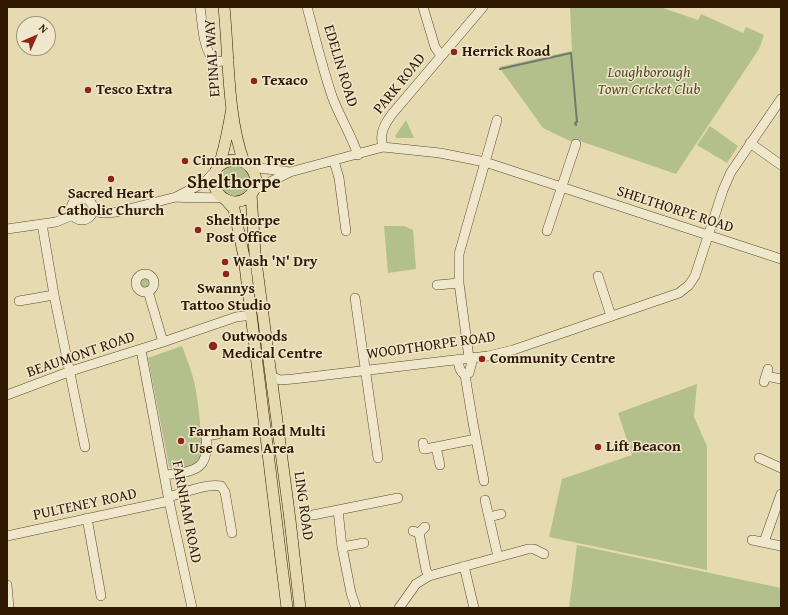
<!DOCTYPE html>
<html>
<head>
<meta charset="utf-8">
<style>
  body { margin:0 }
  #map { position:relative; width:788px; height:615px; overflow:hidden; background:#e6dab0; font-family:"Gentium Book Plus",serif }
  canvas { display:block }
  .frame { position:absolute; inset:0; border:8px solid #311800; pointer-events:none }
  .north { position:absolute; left:16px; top:16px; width:40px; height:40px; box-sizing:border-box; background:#efe7cc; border:1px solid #a3947a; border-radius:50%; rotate:45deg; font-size:11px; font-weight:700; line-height:16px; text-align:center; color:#311800 }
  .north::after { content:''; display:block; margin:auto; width:14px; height:18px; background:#8f2418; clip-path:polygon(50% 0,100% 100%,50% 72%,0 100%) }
</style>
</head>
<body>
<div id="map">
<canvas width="788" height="615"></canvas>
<div class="frame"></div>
<div class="north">N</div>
</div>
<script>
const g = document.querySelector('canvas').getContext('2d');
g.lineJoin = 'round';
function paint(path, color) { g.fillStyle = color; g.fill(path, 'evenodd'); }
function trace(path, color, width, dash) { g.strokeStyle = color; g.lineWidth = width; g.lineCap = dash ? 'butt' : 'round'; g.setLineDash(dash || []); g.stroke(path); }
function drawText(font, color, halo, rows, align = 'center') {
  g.font = font + ' "Gentium Book Plus",serif'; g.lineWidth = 3; g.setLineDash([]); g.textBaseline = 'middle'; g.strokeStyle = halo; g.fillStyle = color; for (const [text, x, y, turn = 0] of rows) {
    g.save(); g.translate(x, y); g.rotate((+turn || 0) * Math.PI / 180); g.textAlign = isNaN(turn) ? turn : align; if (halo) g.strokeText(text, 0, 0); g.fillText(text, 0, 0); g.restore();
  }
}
paint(new Path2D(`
  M 570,7 L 660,7 L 698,20 L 701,14 L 743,33 L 746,27 L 764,35 L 759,49 L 676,174 L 580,141 L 576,144 L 543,128 L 499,67 L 572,51 Z
  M 406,120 L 414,138 L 396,138 L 395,136 Z
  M 710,126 L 738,146 L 727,163 L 697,145 Z
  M220 181a15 15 0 1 1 30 0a15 15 0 1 1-30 0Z
  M 384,226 L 404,226 L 413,230 L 416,269 L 388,273 Z
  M136 283a9 9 0 1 1 18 0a9 9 0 1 1-18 0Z
  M 182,346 C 186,358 191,369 194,381 C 197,392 205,452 200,460 C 194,468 181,469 172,469 L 169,466 L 148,358 Z
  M 697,384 L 694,417 L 707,446 L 707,570 L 549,537 L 562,479 L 632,455 L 618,413 Z
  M 577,545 L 781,588 L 781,608 L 569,608 Z`), '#b4c08b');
trace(new Path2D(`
  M 500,69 L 571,53 L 577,122 L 575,123 L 576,125`), '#71786e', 2);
const minor = new Path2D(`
  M 200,7 C 203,26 202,47 215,62 L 229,60
  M 307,7 C 315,36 322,67 332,96 C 339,116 351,134 358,155
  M 423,7 L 435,47 L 441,56
  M 750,143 L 781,165
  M 383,147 C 379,134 384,125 392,114 L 483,7
  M 334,161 L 339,178 L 346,231
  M 251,167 L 290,172
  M 254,190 L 290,172 L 383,147 L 440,153 L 485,162 L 781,259
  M 176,197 C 192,198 207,197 223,198
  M71 209a11 11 0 1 1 22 0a11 11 0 1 1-22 0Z
  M 92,211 L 104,213 L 117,212 L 176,197 L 205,182 L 215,171
  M 42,224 L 54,295 L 85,447
  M 7,229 L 56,222 L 73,215
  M 547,231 L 576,144
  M136 283a9 9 0 1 1 18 0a9 9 0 1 1-18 0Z
  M 598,276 L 611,316
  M 437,285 L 459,283
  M 148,291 L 163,342
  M 355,298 L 378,458
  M 19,301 L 54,295
  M 141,350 L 169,501 L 192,608
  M 469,358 L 459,283 L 459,254 L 497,120
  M 458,359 C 459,366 459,371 465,375 L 469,373 L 473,358
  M 465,375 L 473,423 L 484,481
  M 271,376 L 280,380 L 293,379 L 488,356 L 513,350 L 679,293 L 689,285 L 695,276 L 723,190 L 731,172 L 781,99
  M 766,376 L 781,379
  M 764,382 L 768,369
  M 7,395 L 71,371 L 163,342 L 236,317 L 251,315
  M 423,443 L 424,449 L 436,447 L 440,465
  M 436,447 L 476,439
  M 759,458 L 781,468
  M 165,475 C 194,471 210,471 206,436 L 218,434
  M 169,497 C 182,493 207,483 221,486 L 225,492 L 232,533
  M 485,500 L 498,557
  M 338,510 L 342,547 L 351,593 L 356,608
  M 313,515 L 398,498
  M 489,517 L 501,514
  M 87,518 L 101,596
  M 413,531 L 419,533 L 425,527
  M 419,533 L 426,570 L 429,576
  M 7,536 L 169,501
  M 752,540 L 781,546
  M 764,542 L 781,494
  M 342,547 L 364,543
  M 464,566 L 474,608
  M 7,585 L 9,608
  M 399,608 L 416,584 L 429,576 L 528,549 L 534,549 L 544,554`);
const major = new Path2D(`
  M 224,7 C 229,55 227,117 244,162
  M 219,166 C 244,146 270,181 247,198 C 241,202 233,203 227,200 C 219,197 214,189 214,181 C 213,173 219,166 221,159 C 226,142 229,125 232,108
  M 251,194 L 255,254 L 290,520 L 300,608
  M 226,200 L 234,209 L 244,257 L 287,608`);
trace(minor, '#5e482c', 10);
trace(major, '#311800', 12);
trace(minor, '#efe7cc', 9);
trace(major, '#e6dab0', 11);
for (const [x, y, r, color] of [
  [454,52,4,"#8f2418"],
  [254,81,4,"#8f2418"],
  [88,90,4,"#8f2418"],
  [185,161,4,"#8f2418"],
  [111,179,4,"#8f2418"],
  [198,230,4,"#8f2418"],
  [225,262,4,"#8f2418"],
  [226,274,4,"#8f2418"],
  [213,346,5,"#8f2418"],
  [482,359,4,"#8f2418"],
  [181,441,4,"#8f2418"],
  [598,447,4,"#8f2418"]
]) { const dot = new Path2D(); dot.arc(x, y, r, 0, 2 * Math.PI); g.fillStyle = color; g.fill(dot); trace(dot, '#efe7cc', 1.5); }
drawText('bold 15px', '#311800', '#efe7cc', [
  ["Herrick Road",462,52],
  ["Texaco",262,81],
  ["Tesco Extra",96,90],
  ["Cinnamon Tree",193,161],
  ["Sacred Heart",111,194,"center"],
  ["Catholic Church",111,211,"center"],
  ["Shelthorpe",206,221],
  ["Post Office",206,238],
  ["Wash 'N' Dry",233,262],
  ["Swannys",226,289,"center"],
  ["Tattoo Studio",226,306,"center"],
  ["Outwoods",222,337],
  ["Medical Centre",222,354],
  ["Community Centre",490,359],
  ["Farnham Road Multi",189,432],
  ["Use Games Area",189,449],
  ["Lift Beacon",606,447]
], 'left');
drawText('15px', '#311800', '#efe7cc', [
  ["EPINAL WAY",213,58,-94],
  ["EDELIN ROAD",340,66,73],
  ["PARK ROAD",400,84,-51],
  ["SHELTHORPE ROAD",675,210,18],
  ["WOODTHORPE ROAD",431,346,-8],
  ["BEAUMONT ROAD",81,355,-19],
  ["PULTENEY ROAD",85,505,-12],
  ["LING ROAD",303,506,82],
  ["FARNHAM ROAD",186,512,79]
]);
drawText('italic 15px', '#584a2a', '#efe7cc', [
  ["Loughborough",649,73],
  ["Town Cricket Club",649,90]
]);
drawText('bold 19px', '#311800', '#efe7cc', [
  ["Shelthorpe",234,183]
]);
</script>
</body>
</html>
